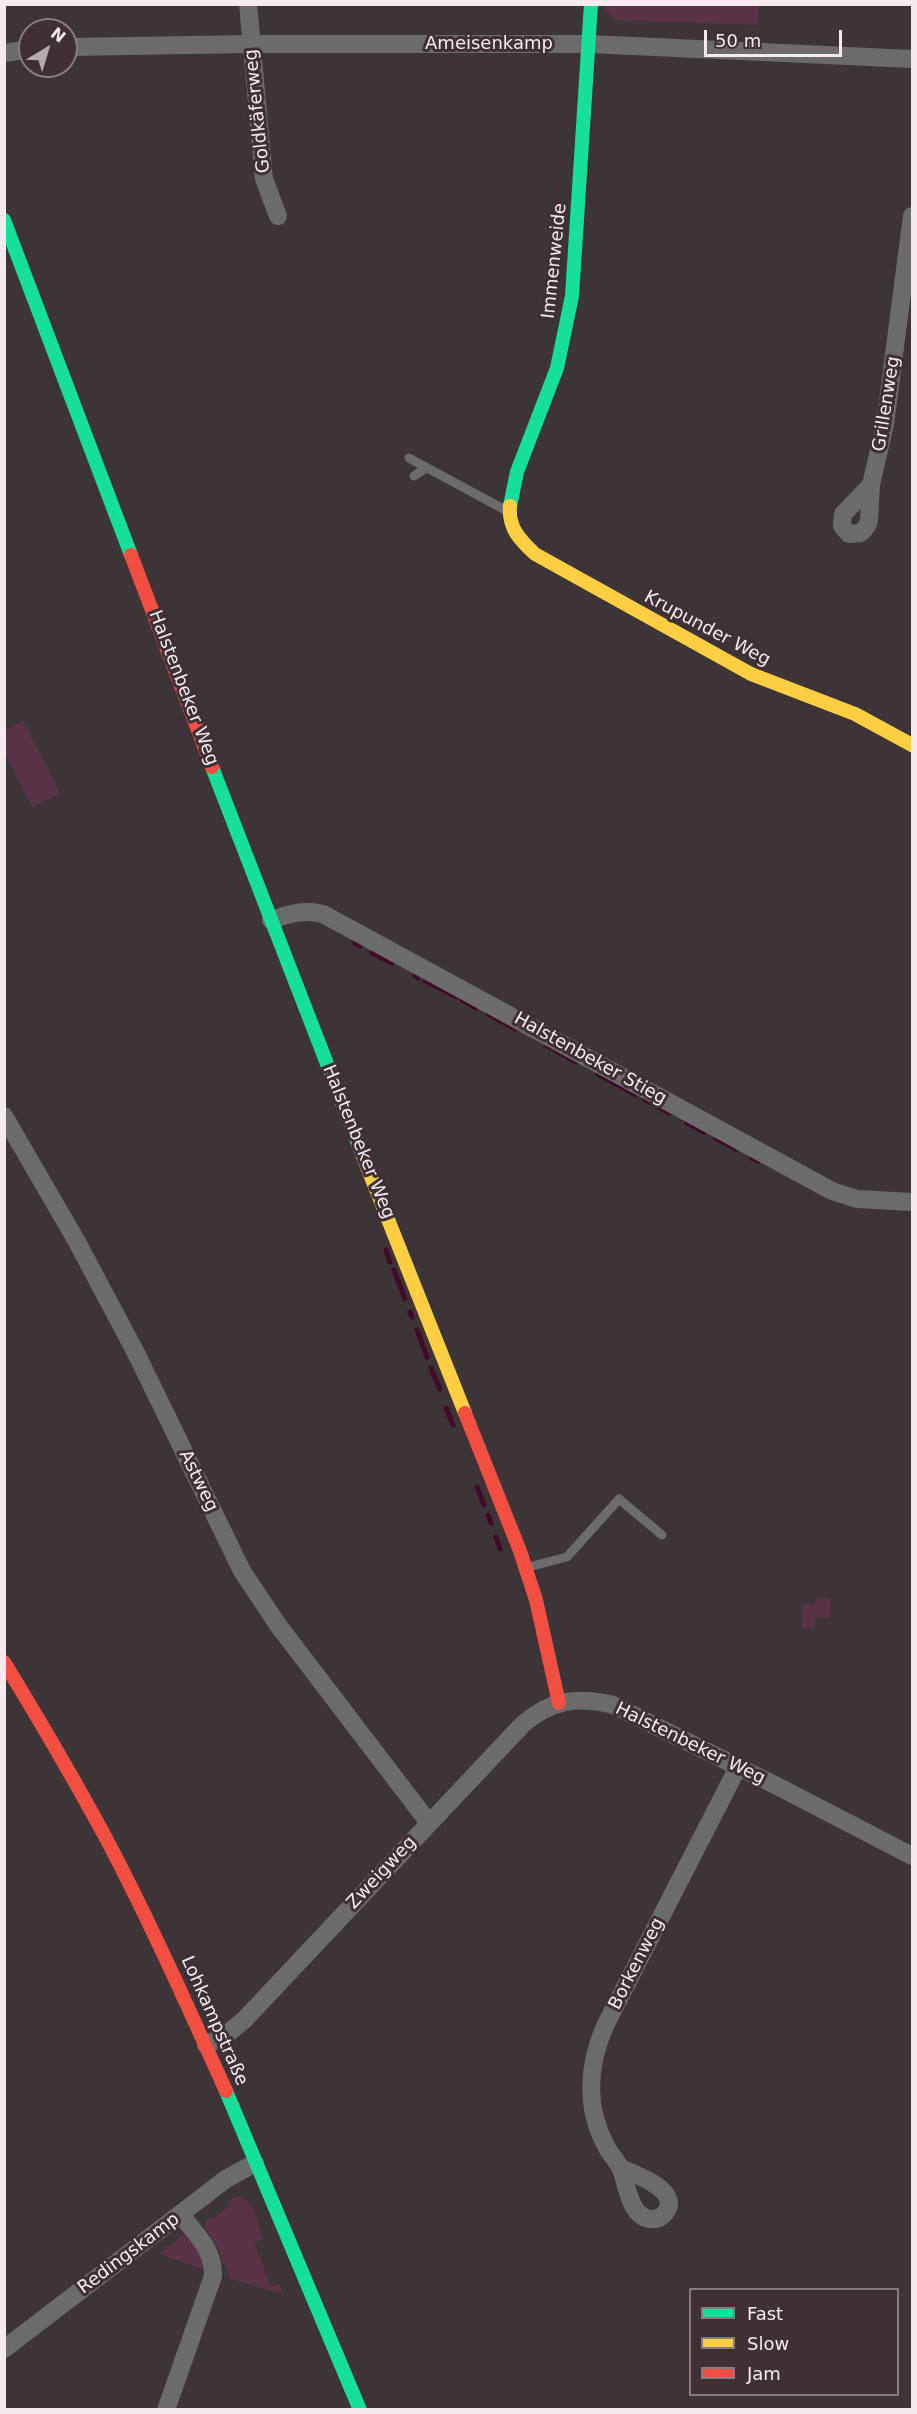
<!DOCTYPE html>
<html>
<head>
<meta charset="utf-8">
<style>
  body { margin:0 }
  #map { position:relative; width:917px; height:2414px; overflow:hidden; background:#3c3437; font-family:"DejaVu Sans",sans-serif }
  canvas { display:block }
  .frame { position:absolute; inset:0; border:6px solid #f5ebef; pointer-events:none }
  .legend { position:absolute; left:689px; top:2288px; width:210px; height:108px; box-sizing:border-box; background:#3f3036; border:2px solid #887b80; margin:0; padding:8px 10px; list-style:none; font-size:18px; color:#f5ebef }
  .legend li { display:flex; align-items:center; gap:12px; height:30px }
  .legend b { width:30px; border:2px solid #887b80 }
  .north { position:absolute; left:18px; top:18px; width:60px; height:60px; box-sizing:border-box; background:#3f3036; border:2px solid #887b80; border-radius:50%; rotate:38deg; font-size:16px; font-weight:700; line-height:24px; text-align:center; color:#f5ebef }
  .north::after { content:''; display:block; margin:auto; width:21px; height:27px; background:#b4abaf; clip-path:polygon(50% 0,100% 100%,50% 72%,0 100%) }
  .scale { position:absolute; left:704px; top:30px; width:138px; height:27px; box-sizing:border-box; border:3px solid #f5ebef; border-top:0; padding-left:8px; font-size:18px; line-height:21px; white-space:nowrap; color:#f5ebef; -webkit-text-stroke:4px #3f3036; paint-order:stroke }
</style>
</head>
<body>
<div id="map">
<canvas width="917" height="2414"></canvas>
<div class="frame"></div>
<ul class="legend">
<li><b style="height:8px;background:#16e098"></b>Fast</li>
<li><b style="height:8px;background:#ffcf43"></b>Slow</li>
<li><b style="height:8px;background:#f24e42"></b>Jam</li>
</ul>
<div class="north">N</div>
<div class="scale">50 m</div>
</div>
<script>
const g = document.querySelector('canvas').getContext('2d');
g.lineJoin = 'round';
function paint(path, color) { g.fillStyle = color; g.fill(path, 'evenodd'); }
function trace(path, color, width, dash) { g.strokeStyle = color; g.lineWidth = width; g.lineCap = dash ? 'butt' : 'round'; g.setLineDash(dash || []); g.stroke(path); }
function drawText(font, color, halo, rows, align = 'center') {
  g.font = font + ' "DejaVu Sans",sans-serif'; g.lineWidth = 6; g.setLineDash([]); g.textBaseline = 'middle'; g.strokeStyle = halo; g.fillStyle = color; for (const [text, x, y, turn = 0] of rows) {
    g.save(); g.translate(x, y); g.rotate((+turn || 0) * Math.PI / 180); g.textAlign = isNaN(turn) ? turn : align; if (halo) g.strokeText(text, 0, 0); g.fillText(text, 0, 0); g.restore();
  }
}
paint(new Path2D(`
  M 606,4 L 759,5 L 758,25 L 616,20 L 605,10 Z
  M 23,721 L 60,793 L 32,807 L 5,752 L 5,730 Z
  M 816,1598 L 831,1599 L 830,1618 L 816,1617 L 815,1629 L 802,1628 L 803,1604 L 815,1605 Z
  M 238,2196 C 256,2200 258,2224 263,2239 L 254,2243 L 271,2287 L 279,2284 L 284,2294 L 230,2279 L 218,2249 L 204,2226 L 206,2220 L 211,2216 L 214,2219 L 230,2204 L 228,2201 Z
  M 185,2234 L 202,2255 L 207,2270 L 159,2254 Z`), '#5a3346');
trace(new Path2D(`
  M 355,943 L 360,946
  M 372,953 L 392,963
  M 415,976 L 418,978
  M 425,981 L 457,997
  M 462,1000 L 476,1008
  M 488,1014 L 516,1029
  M 546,1045 L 576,1062
  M 598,1074 L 636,1095
  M 644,1099 L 669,1113
  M 687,1123 L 704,1132
  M 715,1138 L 736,1149
  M 752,1158 L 758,1161
  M 386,1250 L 390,1262
  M 394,1270 L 405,1299
  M 410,1312 L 412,1317
  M 417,1330 L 427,1357
  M 431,1368 L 440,1389
  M 446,1408 L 453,1425
  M 477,1487 L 484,1505
  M 488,1515 L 491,1523
  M 496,1537 L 500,1549`), '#400b28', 5);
trace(new Path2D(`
  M 409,458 L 507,511
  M 414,476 L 426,468
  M 528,1567 L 567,1557 L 619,1499 L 662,1535`), '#6b6b6c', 9);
trace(new Path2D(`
  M 248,4 L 264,179 L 278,216
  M 66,47 L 251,44 L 590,44 L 912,59
  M 4,53 L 30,49
  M 871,485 L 843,514 L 842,526 L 849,534 L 861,533 L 867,526 L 869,520 L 871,485 L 885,424 L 912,216
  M 271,920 C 290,914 304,909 323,914 L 832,1191 L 857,1199 L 912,1202
  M 4,1116 L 76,1240 L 136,1353 L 242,1571 L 278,1625 L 429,1823
  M 206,2045 L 227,2034 L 245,2019 L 523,1724 C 551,1700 578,1696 613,1705 L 777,1786 L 912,1856
  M 620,2168 C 635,2174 683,2191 665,2213 C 661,2218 655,2220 649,2219 C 629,2215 627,2184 621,2169 C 617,2161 610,2154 606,2146 C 585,2107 588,2065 605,2026 L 738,1767
  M 4,2349 L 226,2179 L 255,2163
  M 166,2410 L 213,2276 C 214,2250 196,2234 180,2214`), '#6b6b6c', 18);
trace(new Path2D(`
  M 4,220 L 131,555
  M 510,506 L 517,472 L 557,368 L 572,296 L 591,4
  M 212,767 L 362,1154
  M 226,2091 L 360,2410`), '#16e098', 14);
trace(new Path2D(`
  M 510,506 C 508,528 520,540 535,554 L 751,674 L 855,714 L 912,745
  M 362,1154 L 465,1413`), '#ffcf43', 14);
trace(new Path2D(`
  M 131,555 L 212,767
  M 465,1413 L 520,1551 L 536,1600 L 559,1703
  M 4,1662 C 40,1721 74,1779 107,1840 C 150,1922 188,2007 226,2091`), '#f24e42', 14);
drawText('18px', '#f5ebef', '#3f3036', [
  ["Ameisenkamp",489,44],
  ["Goldkäferweg",258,111,-96],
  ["Immenweide",555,261,-84],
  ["Grillenweg",887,404,-81],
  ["Krupunder Weg",707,629,28],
  ["Halstenbeker Weg",183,688,69],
  ["Halstenbeker Stieg",590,1059,29],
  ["Halstenbeker Weg",358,1142,68],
  ["Astweg",198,1481,64],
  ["Halstenbeker Weg",690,1744,26],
  ["Zweigweg",382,1873,-47],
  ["Borkenweg",637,1964,-63],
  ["Lohkampstraße",214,2021,66],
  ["Redingskamp",129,2254,-37]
]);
</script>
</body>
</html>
